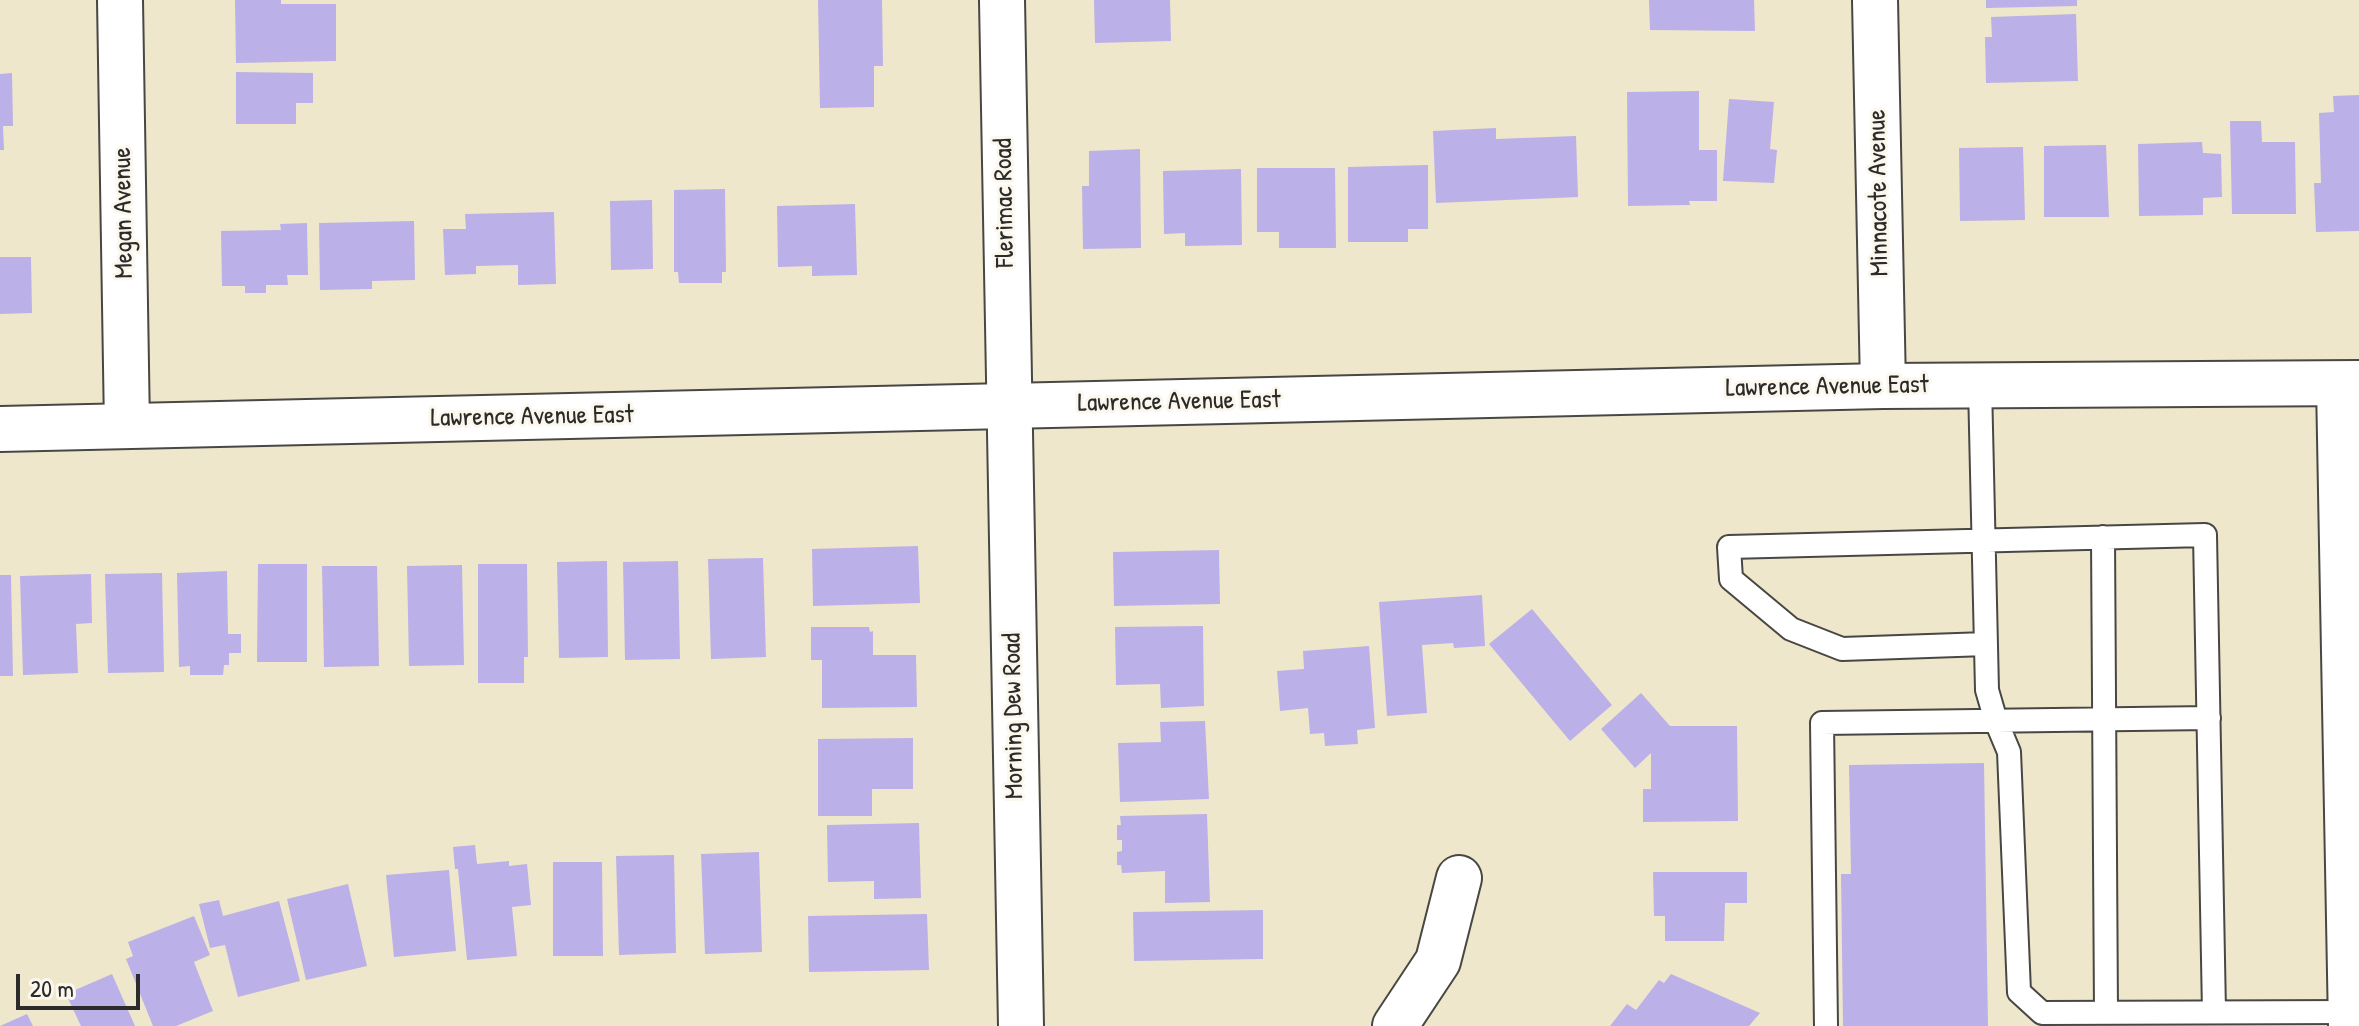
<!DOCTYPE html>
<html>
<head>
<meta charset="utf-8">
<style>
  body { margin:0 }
  #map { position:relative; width:2359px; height:1026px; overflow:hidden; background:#eee7cb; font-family:"Patrick Hand",sans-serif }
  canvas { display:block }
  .scale { position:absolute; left:16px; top:974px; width:124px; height:36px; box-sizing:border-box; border:4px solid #2b2b2b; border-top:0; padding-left:10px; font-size:24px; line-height:28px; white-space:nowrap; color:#2b2b2b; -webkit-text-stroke:6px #fbf7ec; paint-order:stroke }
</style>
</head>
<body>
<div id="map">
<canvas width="2359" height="1026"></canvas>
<div class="scale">20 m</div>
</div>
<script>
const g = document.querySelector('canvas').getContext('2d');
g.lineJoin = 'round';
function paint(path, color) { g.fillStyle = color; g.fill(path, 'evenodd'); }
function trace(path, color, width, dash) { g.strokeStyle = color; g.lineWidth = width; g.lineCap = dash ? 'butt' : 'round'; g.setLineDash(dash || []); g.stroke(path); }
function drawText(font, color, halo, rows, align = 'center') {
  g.font = font + ' "Patrick Hand",sans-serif'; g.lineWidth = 6; g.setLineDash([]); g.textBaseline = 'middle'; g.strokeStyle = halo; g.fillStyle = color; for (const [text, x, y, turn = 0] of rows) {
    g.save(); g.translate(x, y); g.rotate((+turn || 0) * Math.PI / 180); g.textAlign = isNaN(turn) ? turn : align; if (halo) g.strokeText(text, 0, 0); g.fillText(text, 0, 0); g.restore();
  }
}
paint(new Path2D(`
  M 235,0 L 281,0 L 281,4 L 336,4 L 336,61 L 236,63 Z
  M 818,0 L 882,0 L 883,66 L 874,66 L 874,107 L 820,108 Z
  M 1094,0 L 1170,0 L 1171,41 L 1095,43 Z
  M 1649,0 L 1754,0 L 1755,31 L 1650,30 Z
  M 1986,0 L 2077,0 L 2077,6 L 1986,8 Z
  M 2076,14 L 2078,81 L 1986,83 L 1985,37 L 1992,37 L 1991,17 Z
  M 236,72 L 313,73 L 313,103 L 296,103 L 296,124 L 236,124 Z
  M 12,73 L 13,126 L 3,126 L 4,150 L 0,150 L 0,74 Z
  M 1699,91 L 1699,150 L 1717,150 L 1717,201 L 1689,201 L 1690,205 L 1628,206 L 1627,92 Z
  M 2359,95 L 2359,231 L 2316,232 L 2314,183 L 2321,183 L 2319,113 L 2334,112 L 2333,96 Z
  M 1729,99 L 1774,102 L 1770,149 L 1777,150 L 1774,183 L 1723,181 Z
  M 2230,121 L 2261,121 L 2262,142 L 2295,142 L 2296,214 L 2232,214 Z
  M 1496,128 L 1496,139 L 1576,136 L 1578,197 L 1436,203 L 1433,131 Z
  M 2202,142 L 2203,153 L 2221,154 L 2222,197 L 2203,198 L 2203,215 L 2139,216 L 2138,144 Z
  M 2106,145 L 2109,217 L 2044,217 L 2044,146 Z
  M 2023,147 L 2025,220 L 1960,221 L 1959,148 Z
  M 1140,149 L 1141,248 L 1083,249 L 1082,186 L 1089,186 L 1089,151 Z
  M 1428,165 L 1428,229 L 1408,229 L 1408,242 L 1348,242 L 1348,167 Z
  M 1257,168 L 1335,168 L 1336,248 L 1279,248 L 1279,232 L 1257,232 Z
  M 1241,169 L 1242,245 L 1185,246 L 1185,233 L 1164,234 L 1163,171 Z
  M 725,189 L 726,272 L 722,272 L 722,283 L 679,283 L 678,272 L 674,272 L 674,190 Z
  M 652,200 L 653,269 L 611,270 L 610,201 Z
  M 855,204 L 857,275 L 812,276 L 812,266 L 778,267 L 777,206 Z
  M 554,212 L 556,284 L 518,285 L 518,265 L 476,266 L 476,274 L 445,275 L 443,229 L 466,229 L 465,214 Z
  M 414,221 L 415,280 L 372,281 L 372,289 L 320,290 L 319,223 Z
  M 307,223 L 308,275 L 287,275 L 288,285 L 266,285 L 266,293 L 245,293 L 245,286 L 222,286 L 221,231 L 281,230 L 280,224 Z
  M 0,257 L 31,257 L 32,313 L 0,314 Z
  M 918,546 L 920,603 L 813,606 L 812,549 Z
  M 1219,550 L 1220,604 L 1114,606 L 1113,552 Z
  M 763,558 L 766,657 L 711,659 L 708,559 Z
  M 607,561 L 608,657 L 559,658 L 557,562 Z
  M 678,561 L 680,659 L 625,660 L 623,562 Z
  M 258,564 L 307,564 L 307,662 L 257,662 Z
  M 478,564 L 527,564 L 528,657 L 524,657 L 524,683 L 478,683 Z
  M 462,565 L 464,665 L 409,666 L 407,566 Z
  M 322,566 L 377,566 L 379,666 L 324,667 Z
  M 227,571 L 228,634 L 241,634 L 241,653 L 229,653 L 229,665 L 224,665 L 223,675 L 190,675 L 190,666 L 179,667 L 177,573 Z
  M 162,573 L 164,672 L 108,673 L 105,574 Z
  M 91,574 L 92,623 L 76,624 L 78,673 L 23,675 L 20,576 Z
  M 0,575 L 11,575 L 13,676 L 0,676 Z
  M 1482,595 L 1485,646 L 1454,648 L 1453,643 L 1422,645 L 1427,713 L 1387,716 L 1379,602 Z
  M 1532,609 L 1612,705 L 1570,741 L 1489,644 Z
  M 1203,626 L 1204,706 L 1161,708 L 1160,684 L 1116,685 L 1115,627 Z
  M 811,627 L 869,627 L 870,632 L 873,631 L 873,655 L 916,655 L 917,707 L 822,708 L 822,660 L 811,660 Z
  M 1369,646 L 1375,728 L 1357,730 L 1358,744 L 1325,746 L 1324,733 L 1310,734 L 1308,708 L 1280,711 L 1277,671 L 1304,669 L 1303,651 Z
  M 1641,693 L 1670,726 L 1737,726 L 1738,821 L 1643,822 L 1643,789 L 1651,789 L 1651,753 L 1635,768 L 1601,729 Z
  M 1205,721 L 1209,799 L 1120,802 L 1118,743 L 1161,742 L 1160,722 Z
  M 913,738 L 913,789 L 872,789 L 872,816 L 818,816 L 818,739 Z
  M 1984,763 L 1988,1026 L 1843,1026 L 1841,874 L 1851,874 L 1849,765 Z
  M 1207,814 L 1210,902 L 1165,903 L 1165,871 L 1122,873 L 1121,865 L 1117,865 L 1117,852 L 1122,851 L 1122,840 L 1117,840 L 1117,825 L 1121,825 L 1120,816 Z
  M 919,823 L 921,898 L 874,899 L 874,881 L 828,882 L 827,825 Z
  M 475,845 L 477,864 L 509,861 L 509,866 L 527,864 L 531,905 L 512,907 L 517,956 L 467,960 L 458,869 L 455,869 L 453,847 Z
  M 759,852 L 762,952 L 705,954 L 701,854 Z
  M 674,855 L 676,953 L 619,955 L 616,856 Z
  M 553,862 L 602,862 L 603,956 L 553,956 Z
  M 449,870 L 456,951 L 394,957 L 386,875 Z
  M 1653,872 L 1747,872 L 1747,903 L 1725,903 L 1724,941 L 1665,941 L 1665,916 L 1654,916 Z
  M 348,884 L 367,966 L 306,980 L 287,899 Z
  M 219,900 L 223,916 L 279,901 L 300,981 L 238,997 L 225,945 L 210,948 L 199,904 Z
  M 1263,910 L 1263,959 L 1134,961 L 1133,912 Z
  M 927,914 L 929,970 L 809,972 L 808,916 Z
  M 194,916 L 210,955 L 194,962 L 213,1011 L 176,1026 L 153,1026 L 126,959 L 133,956 L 128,942 Z
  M 112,974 L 135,1026 L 81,1026 L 66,994 Z
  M 1671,974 L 1760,1013 L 1749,1026 L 1610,1026 L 1627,1004 L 1636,1010 L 1659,980 L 1664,983 Z
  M 27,1014 L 33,1026 L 0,1026 Z`), '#bbb0e7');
const service = new Path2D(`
  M 1980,385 L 1987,690 L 1996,721 L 2009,752 L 2019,992 L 2042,1013 L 2351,1012
  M 2103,537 L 2106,1012
  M 1986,644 L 1842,649 L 1791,629 L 1731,579 L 1729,547 L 2205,535 L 2214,1012
  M 1826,1026 L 1822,723 L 2209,718`);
const minor = new Path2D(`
  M 120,0 L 127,426
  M 1002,0 L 1021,1026
  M 1875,0 L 1883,386
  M 2339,384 L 2351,1026
  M 1395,1026 L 1438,961 L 1459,878`);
const secondary = new Path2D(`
  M 0,429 L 1883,386 L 2359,383`);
trace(service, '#484743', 26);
trace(minor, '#484743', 48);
trace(secondary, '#484743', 48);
trace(service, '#fff', 22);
trace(minor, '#fff', 44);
trace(secondary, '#fff', 44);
drawText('26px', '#2b2b2b', '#fbf7ec', [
  ["Minnacote Avenue",1879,193,-91],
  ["Flerimac Road",1005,203,-91],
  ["Megan Avenue",124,213,-91],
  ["Lawrence Avenue East",1827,387,-1],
  ["Lawrence Avenue East",1179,402,-1],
  ["Lawrence Avenue East",532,417,-1],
  ["Morning Dew Road",1014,716,-91]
]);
</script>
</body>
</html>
